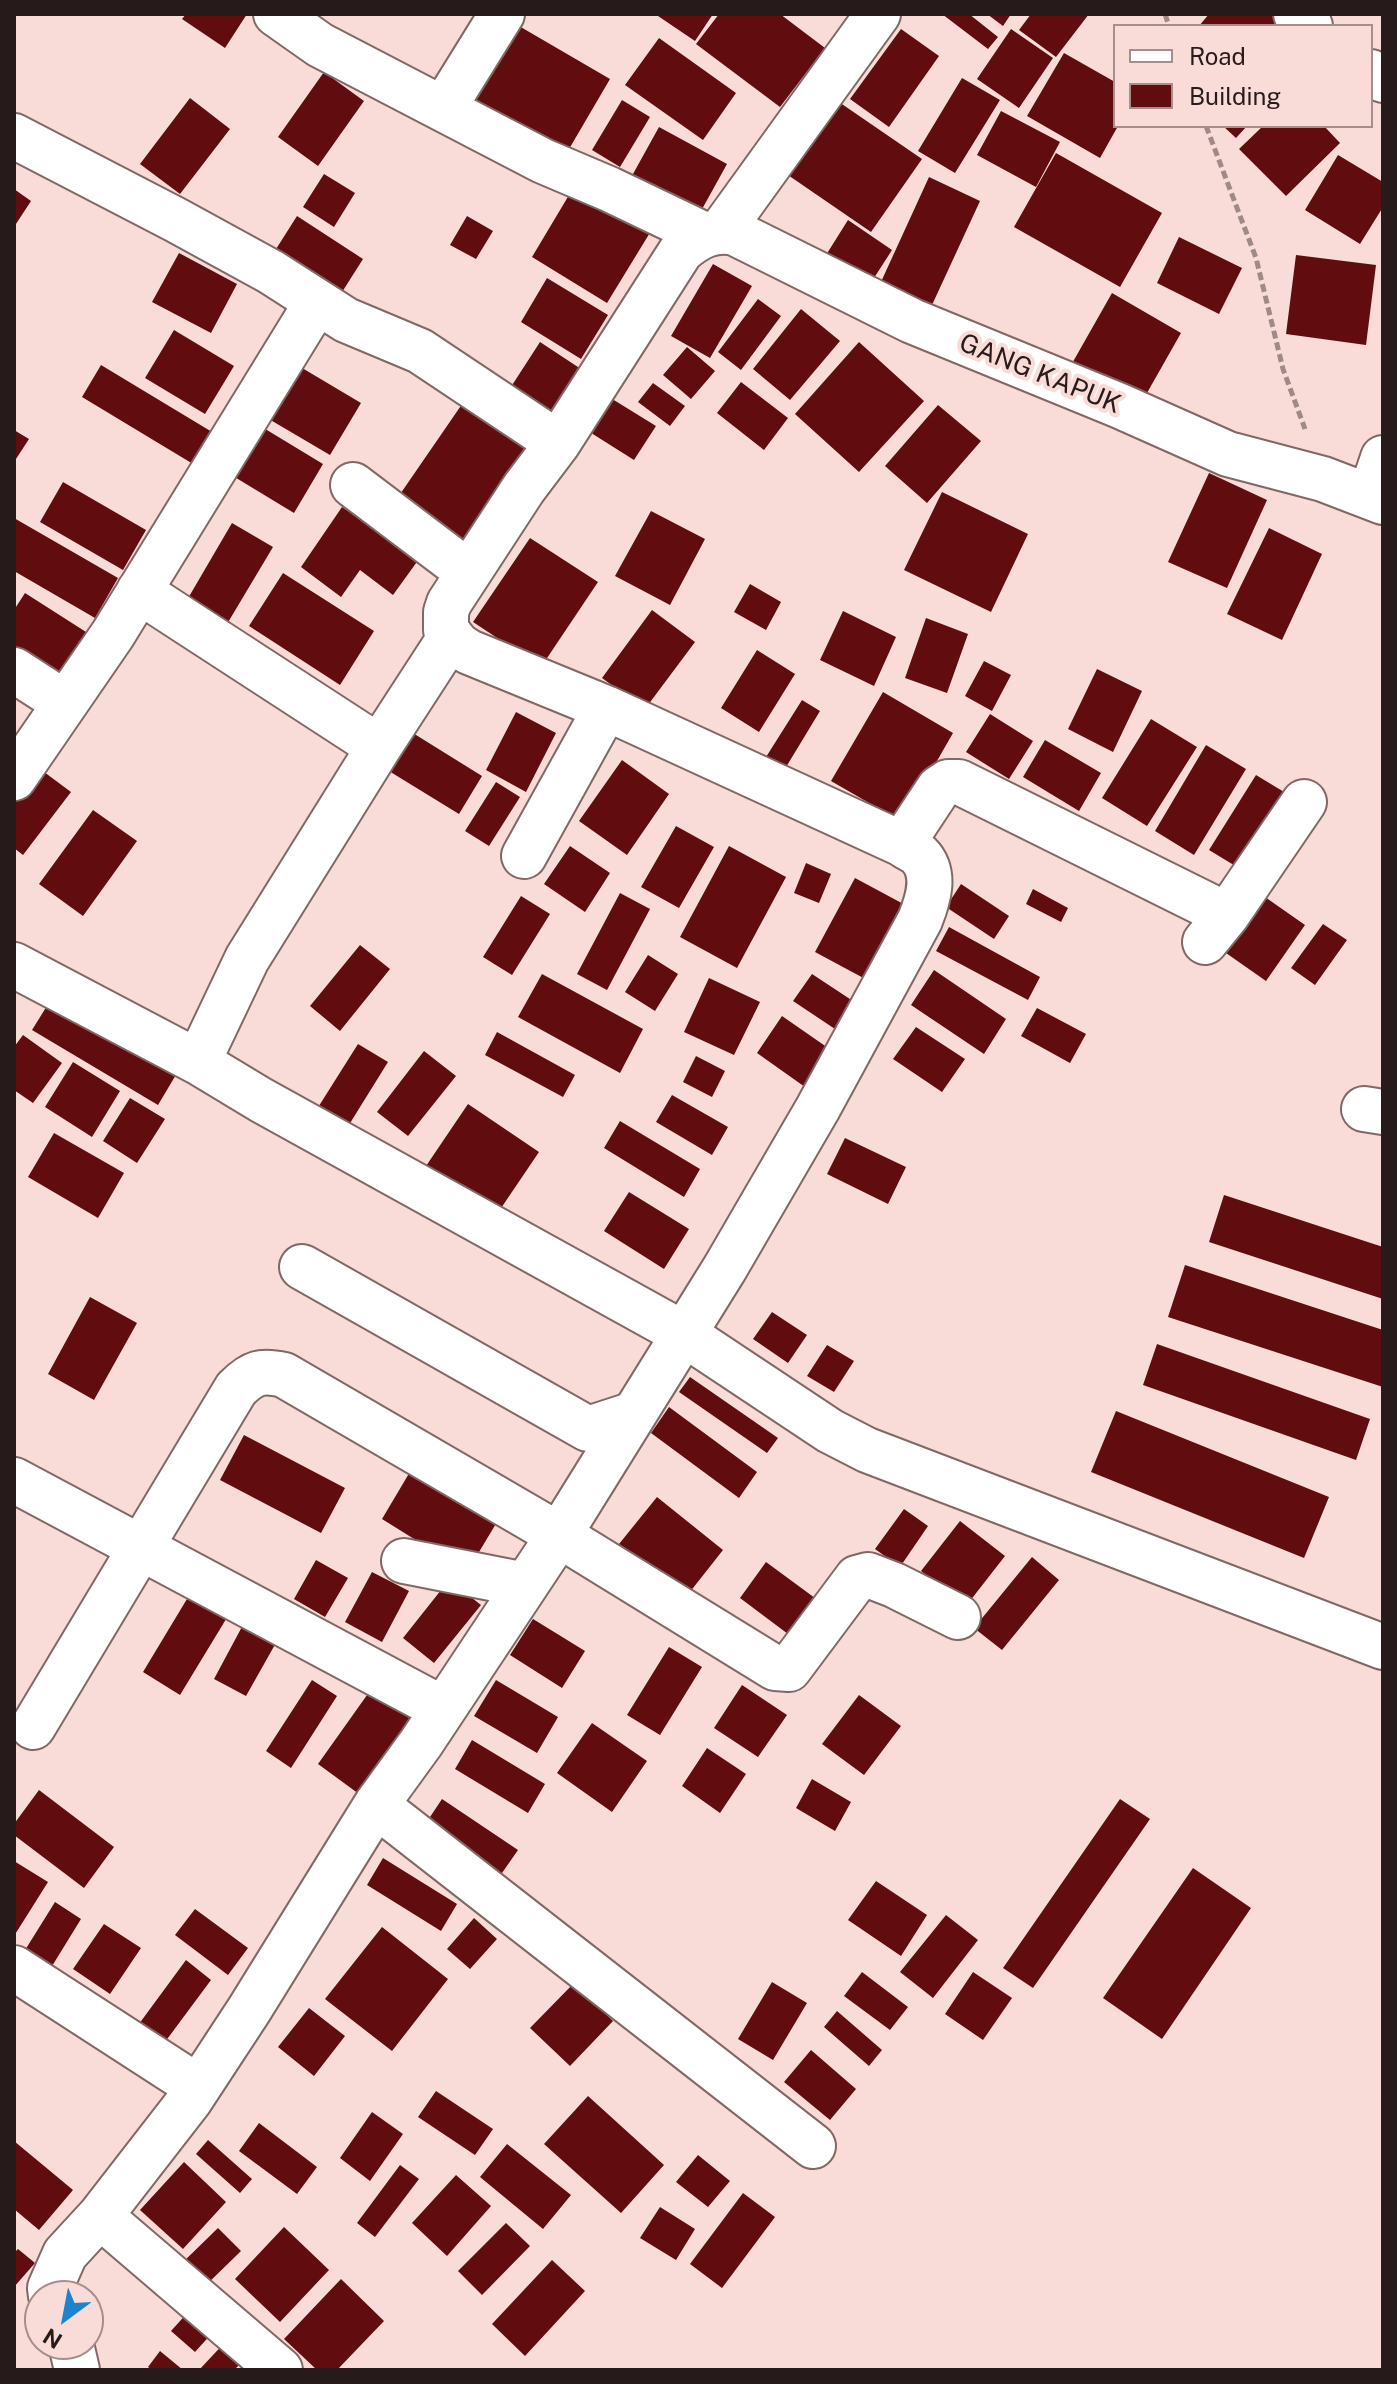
<!DOCTYPE html>
<html>
<head>
<meta charset="utf-8">
<style>
  body { margin:0 }
  #map { position:relative; width:1397px; height:2384px; overflow:hidden; background:#f9dbd8; font-family:"Public Sans",sans-serif }
  canvas { display:block }
  .frame { position:absolute; inset:0; border:16px solid #261b1a; pointer-events:none }
  .legend { position:absolute; left:1113px; top:24px; width:260px; height:104px; box-sizing:border-box; background:#f9dbd8; border:2px solid #a58e8c; margin:0; padding:10px 14px; list-style:none; font-size:24px; color:#261b1a }
  .legend li { display:flex; align-items:center; gap:16px; height:40px }
  .legend b { width:40px; border:2px solid #a58e8c }
  .north { position:absolute; left:24px; top:2280px; width:80px; height:80px; box-sizing:border-box; background:#f9dbd8; border:2px solid #a58e8c; border-radius:50%; rotate:212deg; font-size:22px; font-weight:700; line-height:32px; text-align:center; color:#261b1a }
  .north::after { content:''; display:block; margin:auto; width:28px; height:36px; background:#1c84ce; clip-path:polygon(50% 0,100% 100%,50% 72%,0 100%) }
</style>
</head>
<body>
<div id="map">
<canvas width="1397" height="2384"></canvas>
<div class="frame"></div>
<ul class="legend">
<li><b style="height:10px;background:#fff"></b>Road</li>
<li><b style="height:22px;background:#610c0f"></b>Building</li>
</ul>
<div class="north">N</div>
</div>
<script>
const g = document.querySelector('canvas').getContext('2d');
g.lineJoin = 'round';
function paint(path, color) { g.fillStyle = color; g.fill(path, 'evenodd'); }
function trace(path, color, width, dash) { g.strokeStyle = color; g.lineWidth = width; g.lineCap = dash ? 'butt' : 'round'; g.setLineDash(dash || []); g.stroke(path); }
function drawText(font, color, halo, rows, align = 'center') {
  g.font = font + ' "Public Sans",sans-serif'; g.lineWidth = 8; g.setLineDash([]); g.textBaseline = 'middle'; g.strokeStyle = halo; g.fillStyle = color; for (const [text, x, y, turn = 0] of rows) {
    g.save(); g.translate(x, y); g.rotate((+turn || 0) * Math.PI / 180); g.textAlign = isNaN(turn) ? turn : align; if (halo) g.strokeText(text, 0, 0); g.fillText(text, 0, 0); g.restore();
  }
}
paint(new Path2D(`
  M 186,14 L 247,14 L 225,48 L 182,19 Z
  M 660,14 L 713,14 L 695,41 L 658,16 Z
  M 719,14 L 780,14 L 825,48 L 780,107 L 696,44 Z
  M 942,14 L 969,14 L 998,37 L 988,49 Z
  M 987,14 L 1011,14 L 1003,26 Z
  M 1031,14 L 1089,14 L 1056,57 L 1019,30 Z
  M 1209,14 L 1274,14 L 1279,18 L 1272,26 L 1199,26 Z
  M 519,26 L 610,79 L 562,161 L 471,108 Z
  M 901,29 L 939,56 L 889,127 L 850,99 Z
  M 1011,29 L 1053,58 L 1019,108 L 977,79 Z
  M 659,38 L 736,93 L 703,140 L 625,85 Z
  M 1064,53 L 1115,82 L 1115,126 L 1118,126 L 1100,158 L 1027,116 Z
  M 324,72 L 364,101 L 318,166 L 278,137 Z
  M 962,78 L 1000,100 L 955,173 L 918,151 Z
  M 190,98 L 230,129 L 180,194 L 140,164 Z
  M 622,100 L 650,117 L 620,167 L 592,150 Z
  M 836,100 L 922,159 L 871,232 L 785,173 Z
  M 1001,111 L 1060,142 L 1036,187 L 977,155 Z
  M 1223,126 L 1247,126 L 1236,138 Z
  M 1263,126 L 1324,126 L 1340,143 L 1286,196 L 1239,149 Z
  M 659,127 L 727,164 L 696,220 L 628,183 Z
  M 1056,153 L 1162,213 L 1120,287 L 1014,227 Z
  M 1338,155 L 1383,182 L 1383,207 L 1360,244 L 1305,210 Z
  M 324,174 L 355,193 L 334,227 L 303,207 Z
  M 929,177 L 980,201 L 926,318 L 875,295 Z
  M 575,185 L 651,231 L 607,303 L 532,257 Z
  M 14,189 L 31,201 L 14,227 Z
  M 297,216 L 363,259 L 337,300 L 271,257 Z
  M 467,216 L 493,231 L 476,259 L 450,245 Z
  M 848,220 L 892,250 L 865,292 L 821,263 Z
  M 1179,237 L 1242,268 L 1219,314 L 1157,283 Z
  M 179,253 L 237,284 L 211,333 L 152,302 Z
  M 1296,255 L 1376,265 L 1366,345 L 1286,334 Z
  M 713,264 L 752,286 L 710,358 L 671,336 Z
  M 547,278 L 608,315 L 581,359 L 521,322 Z
  M 1112,293 L 1181,333 L 1139,407 L 1070,367 Z
  M 758,299 L 781,316 L 741,370 L 718,352 Z
  M 801,309 L 840,341 L 790,400 L 753,369 Z
  M 174,330 L 234,366 L 205,414 L 145,378 Z
  M 540,342 L 584,371 L 552,422 L 507,393 Z
  M 859,342 L 924,401 L 859,472 L 795,414 Z
  M 687,347 L 715,371 L 691,399 L 663,375 Z
  M 292,362 L 361,403 L 330,455 L 262,415 Z
  M 101,365 L 222,438 L 203,470 L 82,397 Z
  M 741,382 L 788,418 L 764,450 L 717,413 Z
  M 653,383 L 685,406 L 670,426 L 638,402 Z
  M 469,394 L 540,443 L 463,552 L 394,503 Z
  M 609,397 L 656,426 L 634,460 L 588,431 Z
  M 938,405 L 981,441 L 927,503 L 885,466 Z
  M 257,424 L 323,464 L 294,513 L 228,473 Z
  M 14,430 L 29,439 L 14,462 Z
  M 1209,473 L 1267,500 L 1227,588 L 1168,562 Z
  M 63,482 L 146,530 L 123,570 L 40,522 Z
  M 942,492 L 1028,534 L 991,612 L 904,570 Z
  M 342,507 L 419,559 L 393,595 L 360,570 L 341,597 L 301,567 Z
  M 651,511 L 705,539 L 670,605 L 615,576 Z
  M 14,518 L 118,578 L 95,618 L 14,571 Z
  M 232,523 L 273,547 L 227,624 L 187,600 Z
  M 1269,528 L 1322,554 L 1282,640 L 1227,614 Z
  M 530,538 L 598,582 L 541,667 L 473,622 Z
  M 283,573 L 374,631 L 340,685 L 249,626 Z
  M 750,584 L 781,602 L 766,630 L 734,612 Z
  M 25,593 L 97,639 L 69,685 L 14,651 L 14,610 Z
  M 652,610 L 695,642 L 645,709 L 602,678 Z
  M 843,611 L 896,637 L 874,686 L 820,660 Z
  M 926,618 L 968,634 L 947,693 L 905,678 Z
  M 757,650 L 795,674 L 759,732 L 721,708 Z
  M 984,661 L 1011,675 L 992,711 L 965,696 Z
  M 1097,669 L 1142,691 L 1113,752 L 1068,729 Z
  M 883,692 L 953,733 L 902,822 L 831,781 Z
  M 802,700 L 820,711 L 780,777 L 761,765 Z
  M 516,712 L 556,733 L 526,792 L 486,770 Z
  M 990,714 L 1033,741 L 1009,779 L 966,752 Z
  M 1151,719 L 1197,747 L 1147,826 L 1102,798 Z
  M 408,730 L 482,776 L 459,814 L 384,768 Z
  M 1045,740 L 1101,773 L 1079,811 L 1023,777 Z
  M 1206,745 L 1246,769 L 1194,855 L 1155,831 Z
  M 622,760 L 669,794 L 627,855 L 579,821 Z
  M 36,766 L 71,792 L 23,855 L 14,848 L 14,795 Z
  M 1256,775 L 1289,795 L 1242,870 L 1209,850 Z
  M 496,782 L 520,797 L 489,846 L 465,831 Z
  M 93,810 L 137,841 L 83,916 L 39,884 Z
  M 676,826 L 714,847 L 679,908 L 641,887 Z
  M 570,846 L 610,873 L 585,912 L 544,884 Z
  M 729,846 L 786,877 L 737,968 L 680,937 Z
  M 806,863 L 831,874 L 819,903 L 794,893 Z
  M 855,878 L 909,907 L 869,981 L 815,952 Z
  M 961,884 L 1009,916 L 994,939 L 946,907 Z
  M 1033,889 L 1068,908 L 1061,922 L 1026,904 Z
  M 620,893 L 650,909 L 607,990 L 577,974 Z
  M 521,896 L 550,914 L 512,975 L 483,957 Z
  M 1265,897 L 1305,925 L 1266,981 L 1226,953 Z
  M 1323,924 L 1347,940 L 1315,985 L 1291,968 Z
  M 949,927 L 1040,977 L 1028,1000 L 936,951 Z
  M 360,945 L 390,969 L 340,1031 L 310,1006 Z
  M 648,955 L 678,974 L 655,1011 L 625,992 Z
  M 934,970 L 1006,1019 L 984,1054 L 911,1005 Z
  M 542,974 L 643,1029 L 620,1073 L 518,1017 Z
  M 812,974 L 862,1007 L 844,1035 L 793,1001 Z
  M 709,978 L 760,1002 L 734,1055 L 684,1032 Z
  M 55,993 L 180,1068 L 158,1105 L 32,1030 Z
  M 1037,1008 L 1086,1034 L 1070,1063 L 1021,1036 Z
  M 782,1016 L 831,1050 L 805,1087 L 757,1053 Z
  M 916,1027 L 965,1059 L 942,1092 L 893,1059 Z
  M 497,1032 L 575,1075 L 563,1097 L 485,1055 Z
  M 23,1035 L 62,1063 L 33,1103 L 14,1090 L 14,1047 Z
  M 358,1044 L 388,1062 L 347,1128 L 317,1109 Z
  M 424,1051 L 456,1076 L 408,1136 L 377,1112 Z
  M 696,1056 L 725,1071 L 712,1097 L 683,1082 Z
  M 73,1062 L 120,1091 L 92,1137 L 45,1107 Z
  M 672,1095 L 728,1127 L 712,1155 L 656,1122 Z
  M 130,1098 L 165,1119 L 137,1163 L 103,1141 Z
  M 468,1104 L 539,1152 L 495,1217 L 424,1169 Z
  M 620,1121 L 700,1169 L 684,1197 L 604,1148 Z
  M 54,1133 L 124,1173 L 98,1218 L 28,1177 Z
  M 845,1138 L 906,1167 L 888,1204 L 827,1174 Z
  M 629,1192 L 689,1229 L 664,1269 L 604,1231 Z
  M 1224,1195 L 1383,1247 L 1383,1299 L 1209,1242 Z
  M 1185,1265 L 1383,1330 L 1383,1387 L 1168,1317 Z
  M 90,1297 L 137,1323 L 94,1400 L 48,1374 Z
  M 772,1312 L 807,1335 L 788,1363 L 753,1339 Z
  M 1157,1344 L 1370,1419 L 1356,1460 L 1143,1385 Z
  M 827,1345 L 854,1361 L 834,1392 L 807,1376 Z
  M 690,1377 L 778,1438 L 767,1453 L 679,1392 Z
  M 669,1407 L 757,1472 L 739,1498 L 651,1433 Z
  M 1116,1411 L 1329,1497 L 1304,1558 L 1091,1472 Z
  M 244,1435 L 345,1488 L 321,1533 L 220,1480 Z
  M 417,1460 L 503,1512 L 467,1572 L 382,1519 Z
  M 657,1497 L 723,1550 L 682,1602 L 615,1549 Z
  M 904,1509 L 928,1526 L 900,1567 L 875,1549 Z
  M 960,1521 L 1005,1556 L 966,1606 L 921,1571 Z
  M 1032,1557 L 1059,1580 L 1002,1650 L 974,1628 Z
  M 316,1560 L 348,1578 L 325,1617 L 294,1599 Z
  M 766,1562 L 819,1601 L 792,1637 L 740,1598 Z
  M 372,1572 L 409,1591 L 382,1642 L 345,1622 Z
  M 449,1580 L 481,1605 L 434,1663 L 403,1638 Z
  M 196,1584 L 234,1606 L 180,1695 L 143,1672 Z
  M 533,1619 L 585,1651 L 562,1688 L 510,1655 Z
  M 244,1623 L 277,1641 L 246,1696 L 214,1679 Z
  M 669,1647 L 702,1667 L 660,1735 L 627,1715 Z
  M 312,1680 L 337,1696 L 291,1768 L 266,1751 Z
  M 496,1680 L 558,1717 L 537,1753 L 474,1716 Z
  M 377,1681 L 420,1711 L 359,1794 L 318,1764 Z
  M 742,1685 L 787,1715 L 758,1757 L 714,1728 Z
  M 859,1695 L 901,1726 L 864,1775 L 822,1744 Z
  M 592,1723 L 647,1761 L 612,1812 L 557,1773 Z
  M 472,1740 L 545,1784 L 528,1813 L 455,1769 Z
  M 707,1748 L 746,1774 L 720,1813 L 682,1786 Z
  M 812,1779 L 851,1802 L 835,1831 L 796,1808 Z
  M 39,1790 L 114,1847 L 84,1888 L 14,1835 L 14,1824 Z
  M 442,1799 L 518,1850 L 495,1883 L 420,1832 Z
  M 1120,1799 L 1150,1819 L 1033,1988 L 1003,1968 Z
  M 383,1858 L 457,1904 L 441,1931 L 367,1885 Z
  M 14,1861 L 48,1882 L 14,1936 Z
  M 1193,1868 L 1251,1908 L 1162,2039 L 1103,1998 Z
  M 876,1881 L 927,1915 L 901,1956 L 848,1920 Z
  M 55,1902 L 81,1919 L 49,1971 L 22,1955 Z
  M 195,1909 L 248,1948 L 228,1975 L 175,1935 Z
  M 946,1915 L 978,1940 L 933,1998 L 900,1972 Z
  M 474,1918 L 497,1939 L 470,1969 L 447,1949 Z
  M 104,1924 L 141,1948 L 110,1994 L 73,1969 Z
  M 382,1927 L 448,1979 L 392,2051 L 325,1999 Z
  M 186,1960 L 211,1980 L 162,2046 L 136,2028 Z
  M 862,1972 L 908,2007 L 890,2030 L 844,1996 Z
  M 973,1972 L 1012,1998 L 983,2040 L 945,2014 Z
  M 772,1982 L 807,2003 L 773,2060 L 738,2039 Z
  M 574,1983 L 613,2021 L 570,2066 L 530,2028 Z
  M 309,2008 L 345,2036 L 314,2076 L 278,2047 Z
  M 837,2011 L 882,2050 L 869,2066 L 824,2027 Z
  M 811,2050 L 856,2089 L 830,2120 L 784,2082 Z
  M 436,2091 L 493,2129 L 475,2155 L 418,2117 Z
  M 588,2096 L 664,2165 L 621,2213 L 544,2144 Z
  M 372,2112 L 403,2134 L 370,2181 L 340,2158 Z
  M 259,2123 L 317,2167 L 297,2194 L 239,2151 Z
  M 208,2140 L 252,2179 L 240,2193 L 196,2154 Z
  M 14,2141 L 73,2190 L 39,2230 L 14,2209 Z
  M 507,2144 L 571,2195 L 543,2229 L 480,2177 Z
  M 698,2155 L 730,2181 L 708,2207 L 676,2182 Z
  M 184,2162 L 226,2202 L 183,2249 L 140,2210 Z
  M 400,2165 L 419,2179 L 375,2237 L 357,2223 Z
  M 456,2175 L 491,2206 L 447,2256 L 412,2223 Z
  M 743,2193 L 775,2217 L 722,2288 L 690,2264 Z
  M 660,2207 L 695,2229 L 676,2260 L 640,2238 Z
  M 506,2223 L 530,2246 L 482,2295 L 458,2271 Z
  M 284,2227 L 329,2270 L 280,2322 L 235,2279 Z
  M 218,2228 L 241,2251 L 201,2290 L 178,2267 Z
  M 18,2249 L 35,2263 L 14,2287 L 14,2253 Z
  M 552,2260 L 585,2291 L 525,2356 L 492,2324 Z
  M 341,2279 L 384,2321 L 337,2370 L 317,2370 L 284,2339 Z
  M 189,2311 L 214,2331 L 195,2352 L 171,2331 Z
  M 229,2338 L 248,2356 L 234,2370 L 199,2370 Z
  M 160,2351 L 183,2370 L 152,2370 L 148,2367 Z`), '#610c0f');
const street = new Path2D(`
  M 276,14 L 320,45 L 543,161 L 609,189 L 705,235
  M 1296,14 L 1310,26
  M 1371,72 L 1383,80
  M 443,109 L 502,14
  M 14,136 L 176,220 L 271,272 L 346,320 L 420,351 L 558,443
  M 722,230 L 878,14
  M 353,485 L 468,572
  M 1370,497 L 1383,458
  M 139,591 L 379,747
  M 14,670 L 65,703
  M 14,778 L 113,634 L 317,302
  M 902,844 L 939,788 L 948,782 L 959,782 L 1227,915
  M 524,856 L 606,708
  M 1205,942 L 1227,915 L 1304,802
  M 14,965 L 198,1062 L 261,1100 L 684,1334 L 830,1431 L 867,1450 L 1383,1647
  M 198,1062 L 247,959 L 379,747 L 451,636
  M 1364,1109 L 1383,1112
  M 302,1267 L 588,1429 L 631,1415
  M 14,1480 L 443,1709
  M 404,1561 L 526,1585
  M 33,1727 L 236,1389 C 253,1372 261,1370 284,1375 L 559,1535 L 775,1668 L 789,1669 L 857,1578 L 868,1575 L 894,1585 L 958,1617
  M 376,1805 L 813,2146
  M 14,1968 L 198,2087
  M 100,2216 L 280,2370
  M 51,2296 L 50,2288 L 65,2254 L 100,2216 L 190,2100 L 249,2010 L 376,1805 L 421,1743 L 559,1535 L 725,1268 L 818,1108 L 920,920 C 928,900 937,873 919,855 C 915,851 907,848 902,844 L 606,708 L 469,652 L 458,645 L 446,630 L 446,612 L 449,603 L 524,488 L 558,443 L 681,251 C 697,237 714,228 735,233 L 912,321 L 1120,406 L 1228,454 L 1323,479 L 1383,502
  M 71,2344 L 77,2370`);
trace(street, '#816865', 48);
trace(new Path2D(`
  M 1165,14 L 1169,26
  M 1206,126 L 1256,258 L 1283,369 L 1305,429`), '#a08a88', 5, [8, 4]);
trace(street, '#fff', 44);
drawText('26px', '#261b1a', '#f9dbd8', [
  ["GANG KAPUK",1040,374,22]
]);
</script>
</body>
</html>
